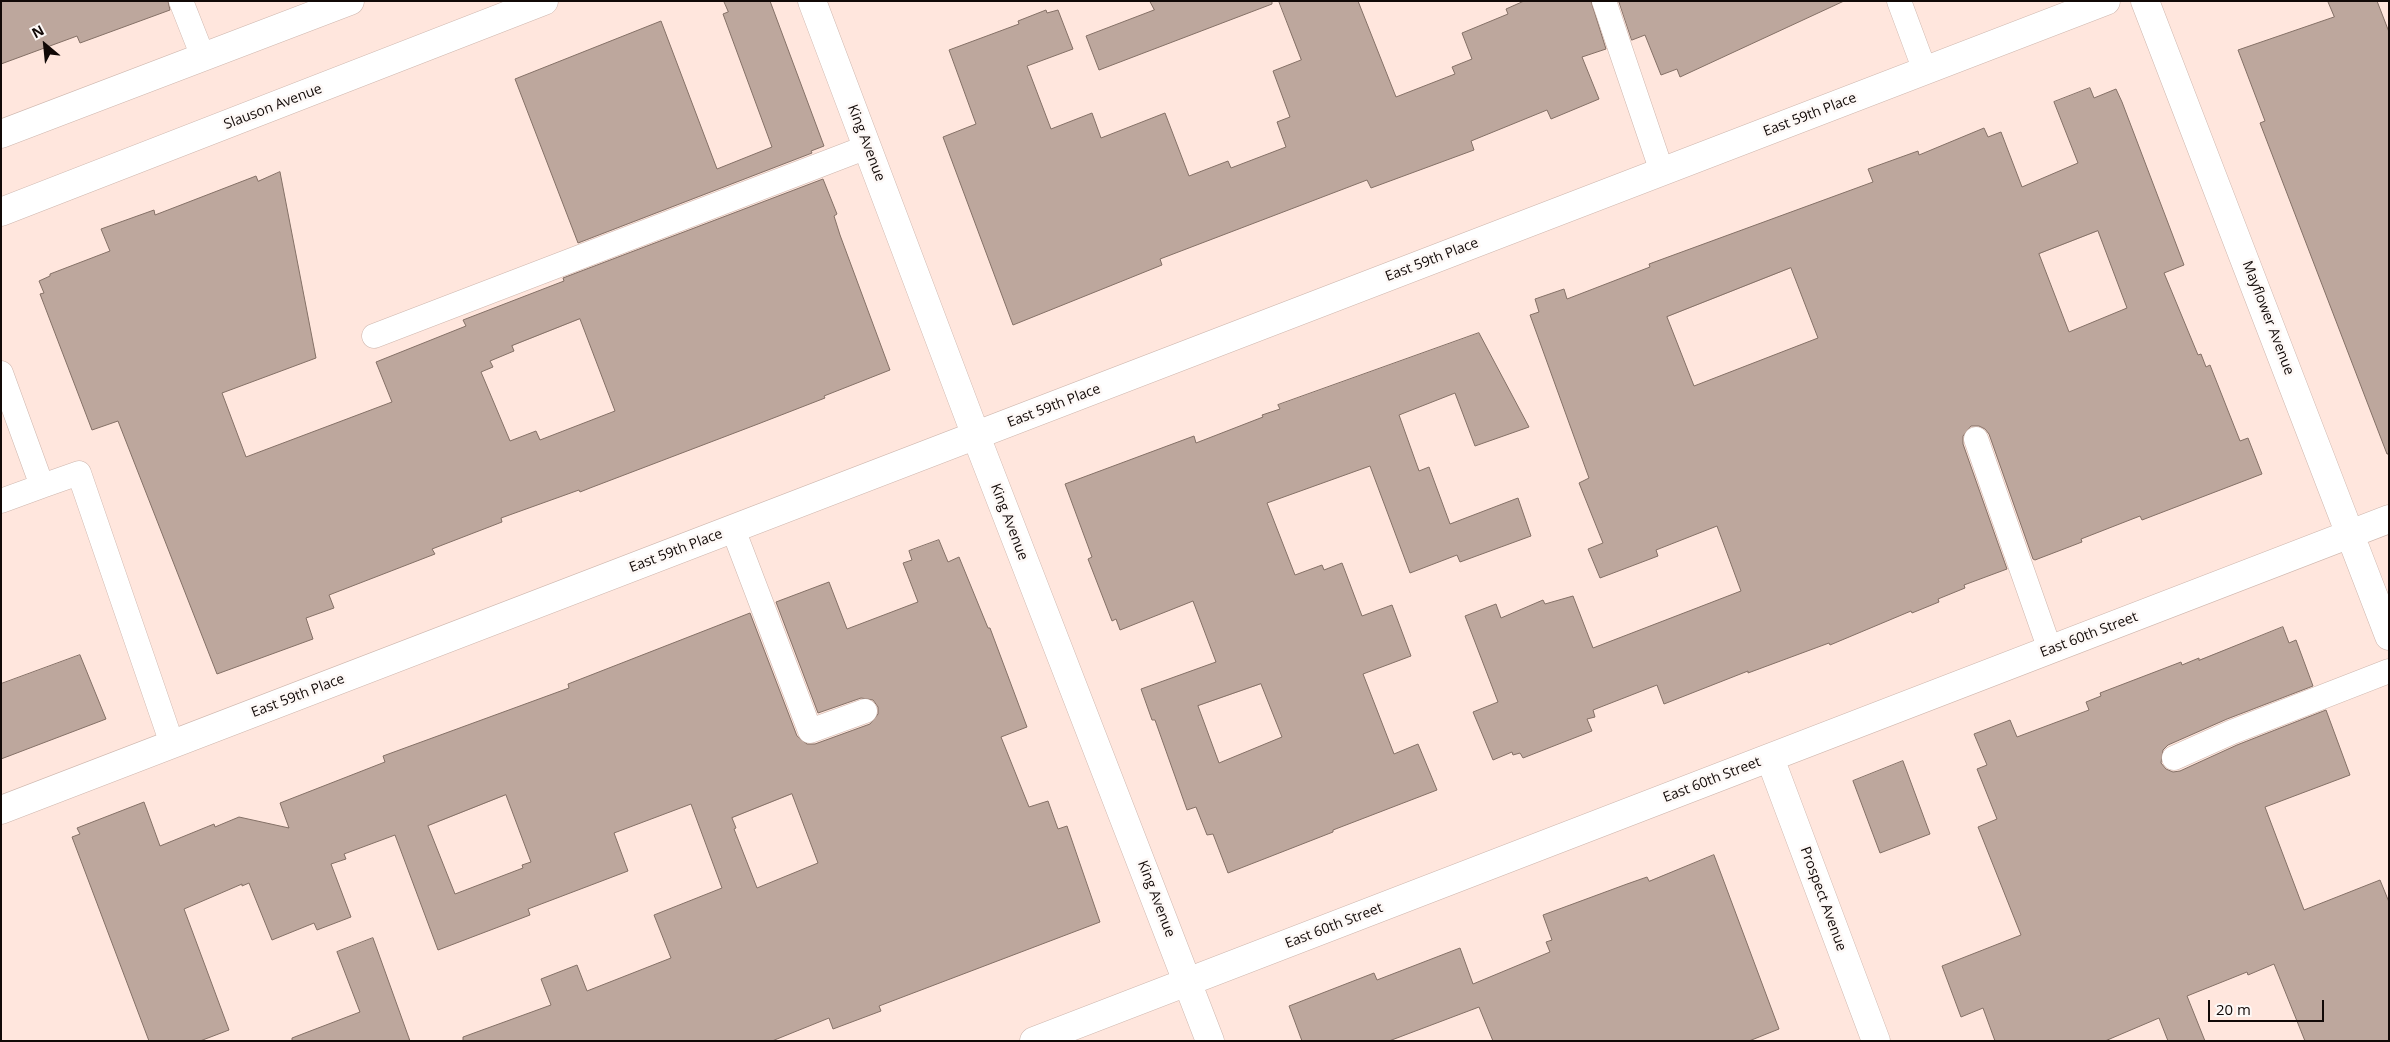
<!DOCTYPE html>
<html>
<head>
<meta charset="utf-8">
<style>
  body { margin:0 }
  #map { position:relative; width:2390px; height:1042px; overflow:hidden; background:#ffe6dd; font-family:"Open Sans",sans-serif }
  canvas { display:block }
  .frame { position:absolute; inset:0; border:2px solid #110907; pointer-events:none }
  .north { position:absolute; left:20px; top:20px; width:50px; height:50px; -webkit-text-stroke:4px #fdf8f6; paint-order:stroke; rotate:332deg; font-size:14px; font-weight:700; line-height:20px; text-align:center; color:#110907 }
  .north::after { content:''; display:block; margin:auto; width:18px; height:22px; background:#110907; clip-path:polygon(50% 0,100% 100%,50% 72%,0 100%) }
  .scale { position:absolute; left:2208px; top:1000px; width:116px; height:22px; box-sizing:border-box; border:2px solid #110907; border-top:0; padding-left:6px; font-size:15px; line-height:18px; white-space:nowrap; color:#110907; -webkit-text-stroke:4px #fdf8f6; paint-order:stroke }
</style>
</head>
<body>
<div id="map">
<canvas width="2390" height="1042"></canvas>
<div class="frame"></div>
<div class="north">N</div>
<div class="scale">20 m</div>
</div>
<script>
const g = document.querySelector('canvas').getContext('2d');
g.lineJoin = 'round';
function paint(path, color) { g.fillStyle = color; g.fill(path, 'evenodd'); }
function trace(path, color, width, dash) { g.strokeStyle = color; g.lineWidth = width; g.lineCap = dash ? 'butt' : 'round'; g.setLineDash(dash || []); g.stroke(path); }
function drawText(font, color, halo, rows, align = 'center') {
  g.font = font + ' "Open Sans",sans-serif'; g.lineWidth = 5; g.setLineDash([]); g.textBaseline = 'middle'; g.strokeStyle = halo; g.fillStyle = color; for (const [text, x, y, turn = 0] of rows) {
    g.save(); g.translate(x, y); g.rotate((+turn || 0) * Math.PI / 180); g.textAlign = isNaN(turn) ? turn : align; if (halo) g.strokeText(text, 0, 0); g.fillText(text, 0, 0); g.restore();
  }
}
const building = new Path2D(`
  M 1,1 L 168,1 L 170,10 L 80,43 L 77,36 L 1,64 Z
  M 724,1 L 770,1 L 824,146 L 811,151 L 812,153 L 578,243 L 515,79 L 661,21 L 717,169 L 772,147 L 723,14 L 728,12 Z
  M 1150,1 L 1272,1 L 1272,4 L 1099,70 L 1086,36 L 1154,10 Z
  M 1279,1 L 1358,1 L 1396,97 L 1455,74 L 1452,67 L 1472,59 L 1462,33 L 1508,14 L 1506,9 L 1524,1 L 1591,1 L 1606,49 L 1582,57 L 1599,99 L 1551,119 L 1547,110 L 1471,141 L 1474,150 L 1371,188 L 1367,180 L 1160,259 L 1162,265 L 1013,325 L 943,137 L 976,124 L 949,50 L 1019,24 L 1018,21 L 1046,10 L 1047,13 L 1058,10 L 1073,49 L 1027,66 L 1051,129 L 1092,113 L 1101,138 L 1165,113 L 1189,176 L 1228,161 L 1231,168 L 1286,147 L 1277,122 L 1290,117 L 1273,71 L 1301,60 Z
  M 1619,1 L 1844,1 L 1680,77 L 1677,69 L 1661,75 L 1645,35 L 1632,40 Z
  M 2328,1 L 2377,1 L 2389,32 L 2389,454 L 2387,454 L 2260,123 L 2265,121 L 2238,50 L 2334,17 Z
  M 2090,88 L 2094,98 L 2116,89 L 2122,102 L 2184,265 L 2164,273 L 2198,355 L 2201,354 L 2206,367 L 2210,365 L 2240,441 L 2248,438 L 2262,474 L 2142,520 L 2140,516 L 2081,539 L 2082,542 L 2035,560 L 2033,559 L 1989,434 L 1985,429 L 1979,426 L 1971,426 L 1963,436 L 1963,444 L 2007,569 L 1964,585 L 1965,588 L 1938,599 L 1939,602 L 1912,613 L 1911,611 L 1830,645 L 1829,643 L 1748,673 L 1748,671 L 1664,704 L 1657,685 L 1593,710 L 1595,717 L 1587,719 L 1592,731 L 1523,758 L 1520,753 L 1513,755 L 1512,752 L 1493,760 L 1473,712 L 1498,702 L 1465,616 L 1496,604 L 1501,618 L 1543,600 L 1545,604 L 1573,596 L 1593,648 L 1741,591 L 1717,526 L 1656,550 L 1658,556 L 1600,578 L 1588,549 L 1603,543 L 1579,483 L 1589,478 L 1530,315 L 1539,312 L 1535,299 L 1564,289 L 1567,299 L 1650,267 L 1649,264 L 1873,182 L 1868,169 L 1918,151 L 1919,155 L 1984,128 L 1988,137 L 2001,132 L 2022,187 L 2078,163 L 2054,102 ZM 2098,231 L 2127,308 L 2069,332 L 2039,254 ZM 1791,268 L 1818,338 L 1694,386 L 1667,317 Z
  M 280,172 L 316,358 L 222,393 L 246,457 L 392,402 L 376,362 L 466,326 L 463,320 L 564,281 L 563,278 L 823,179 L 837,214 L 834,216 L 840,235 L 890,370 L 824,396 L 825,398 L 758,424 L 590,488 L 580,492 L 579,490 L 501,518 L 502,522 L 432,549 L 435,554 L 329,595 L 334,608 L 306,618 L 313,639 L 217,674 L 118,421 L 92,430 L 40,294 L 44,293 L 39,281 L 50,276 L 50,274 L 110,251 L 101,229 L 154,210 L 155,215 L 256,176 L 258,181 ZM 580,319 L 615,411 L 540,440 L 536,431 L 510,441 L 481,372 L 493,367 L 490,361 L 514,351 L 512,346 Z
  M 1479,333 L 1529,427 L 1475,446 L 1455,393 L 1399,415 L 1419,471 L 1429,467 L 1450,524 L 1518,498 L 1531,536 L 1460,562 L 1457,555 L 1410,573 L 1370,466 L 1267,503 L 1295,575 L 1322,565 L 1324,570 L 1342,563 L 1362,616 L 1392,605 L 1411,656 L 1363,674 L 1394,754 L 1418,744 L 1437,790 L 1333,830 L 1333,832 L 1228,873 L 1213,834 L 1207,835 L 1196,807 L 1187,810 L 1155,720 L 1152,720 L 1141,689 L 1216,662 L 1193,601 L 1120,630 L 1116,619 L 1112,621 L 1088,559 L 1092,557 L 1065,484 L 1194,436 L 1196,443 L 1263,417 L 1262,415 L 1280,409 L 1278,405 ZM 1261,684 L 1282,737 L 1219,763 L 1198,706 Z
  M 939,540 L 948,562 L 959,557 L 988,628 L 990,628 L 1027,727 L 1001,737 L 1029,807 L 1048,801 L 1058,829 L 1067,826 L 1100,922 L 879,1006 L 881,1011 L 833,1029 L 829,1018 L 772,1041 L 463,1041 L 463,1037 L 551,1005 L 541,979 L 577,965 L 587,991 L 671,958 L 654,915 L 722,888 L 691,804 L 614,833 L 628,871 L 528,909 L 530,915 L 438,950 L 395,835 L 344,854 L 346,859 L 331,864 L 351,917 L 317,930 L 314,923 L 272,940 L 249,883 L 242,886 L 242,884 L 184,909 L 229,1030 L 200,1041 L 149,1041 L 72,837 L 80,834 L 77,828 L 144,802 L 160,846 L 214,824 L 215,827 L 239,817 L 289,828 L 280,803 L 385,762 L 383,756 L 569,688 L 568,684 L 750,613 L 797,736 L 807,744 L 815,744 L 870,724 L 878,714 L 878,707 L 873,700 L 861,698 L 818,713 L 776,602 L 829,582 L 847,629 L 918,602 L 903,563 L 912,560 L 909,551 ZM 792,794 L 818,863 L 757,888 L 734,829 L 736,828 L 732,818 ZM 506,795 L 531,862 L 522,865 L 523,868 L 455,894 L 428,826 Z
  M 2283,627 L 2289,643 L 2296,640 L 2313,686 L 2227,719 L 2168,745 L 2163,750 L 2161,763 L 2166,769 L 2173,772 L 2180,771 L 2237,745 L 2326,710 L 2350,775 L 2265,807 L 2304,910 L 2380,880 L 2389,902 L 2389,1041 L 2305,1041 L 2274,964 L 2248,975 L 2247,972 L 2187,996 L 2205,1041 L 2168,1041 L 2159,1018 L 2105,1041 L 1995,1041 L 1983,1008 L 1961,1017 L 1942,966 L 2021,935 L 1978,827 L 1997,819 L 1977,769 L 1987,765 L 1974,734 L 2010,720 L 2017,737 L 2089,710 L 2086,702 L 2101,696 L 2100,693 L 2181,662 L 2182,665 L 2199,658 L 2199,660 Z
  M 80,655 L 106,719 L 1,759 L 1,684 Z
  M 1903,761 L 1930,834 L 1880,853 L 1853,781 Z
  M 1714,855 L 1779,1029 L 1749,1041 L 1493,1041 L 1479,1007 L 1389,1041 L 1302,1041 L 1289,1006 L 1374,973 L 1377,980 L 1460,948 L 1473,984 L 1550,952 L 1546,942 L 1552,940 L 1543,915 L 1627,884 L 1647,877 L 1649,881 Z
  M 373,938 L 410,1041 L 292,1041 L 292,1038 L 360,1012 L 337,952 Z`);
paint(building, '#bda79d');
trace(building, '#847066', 1);
const lane = new Path2D(`
  M 181,1 L 203,57
  M 1604,1 L 1662,172
  M 1899,1 L 1925,71
  M 374,336 L 867,147
  M 1,373 L 42,486 L 79,473 L 172,744
  M 1976,439 L 2050,650
  M 1,501 L 42,486
  M 733,529 L 810,731 L 865,711
  M 2174,758 L 2232,732 L 2389,671`);
const street = new Path2D(`
  M 812,1 L 976,436 L 1210,1041
  M 2145,1 L 2389,636
  M 1770,758 L 1876,1041
  M 1,810 L 2106,1
  M 1034,1041 L 2389,519`);
const primary = new Path2D(`
  M 1,134 L 350,1
  M 1,212 L 544,1`);
trace(lane, '#ceb6ad', 25);
trace(street, '#ceb6ad', 29);
trace(primary, '#ceb6ad', 29);
trace(lane, '#fff', 24);
trace(street, '#fff', 28);
trace(primary, '#fff', 28);
drawText('14px', '#110907', '#fdf8f6', [
  ["Slauson Avenue",273,107,-21],
  ["East 59th Place",1810,115,-21],
  ["King Avenue",866,143,69],
  ["East 59th Place",1432,260,-21],
  ["Mayflower Avenue",2268,318,69],
  ["East 59th Place",1054,406,-21],
  ["King Avenue",1009,522,69],
  ["East 59th Place",676,551,-21],
  ["East 60th Street",2089,635,-21],
  ["East 59th Place",298,696,-21],
  ["East 60th Street",1712,780,-21],
  ["King Avenue",1156,899,69],
  ["Prospect Avenue",1823,899,70],
  ["East 60th Street",1334,926,-21]
]);
</script>
</body>
</html>
